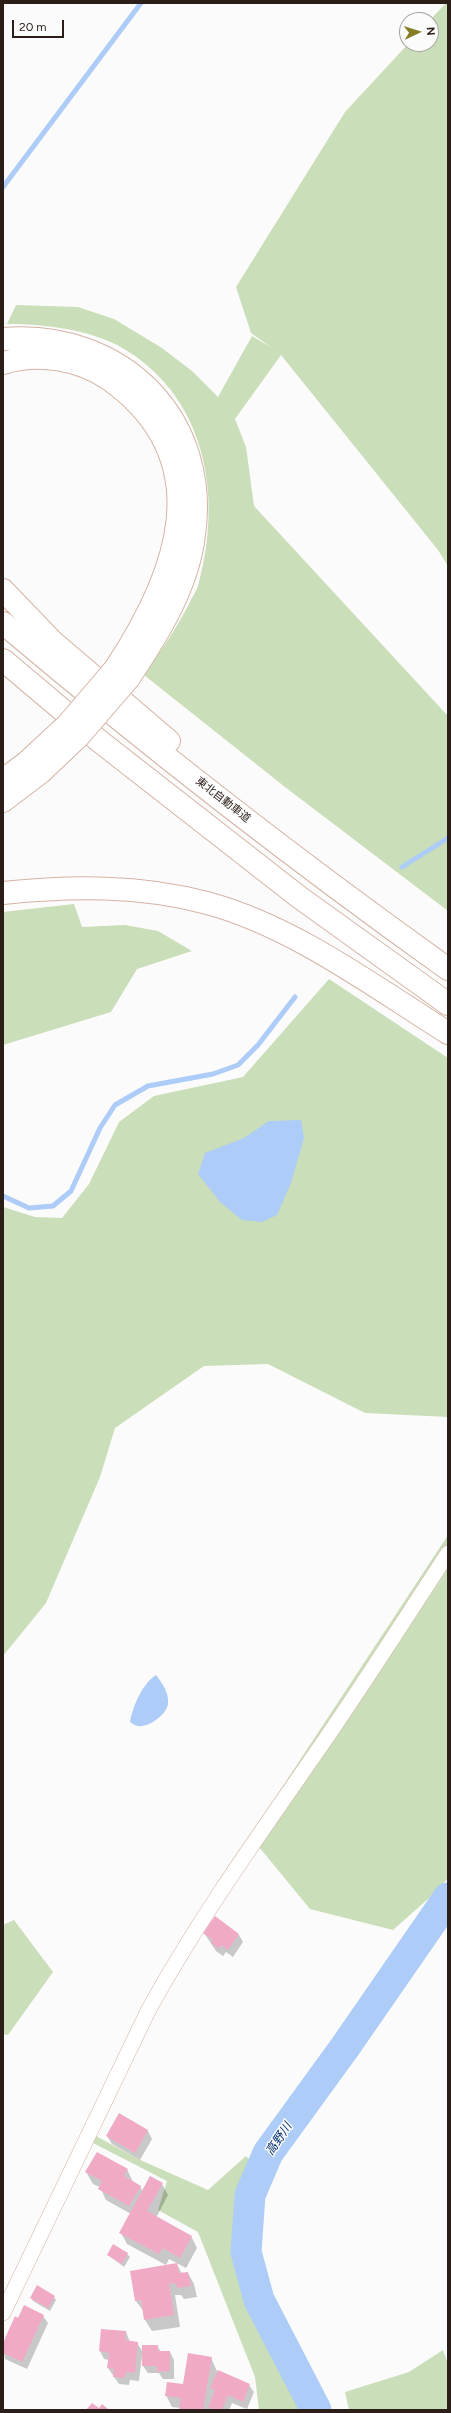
<!DOCTYPE html>
<html>
<head>
<meta charset="utf-8">
<style>
  body { margin:0 }
  #map { position:relative; width:451px; height:2413px; overflow:hidden; background:#fbfbfb; font-family:Figtree,sans-serif }
  canvas { display:block }
  .frame { position:absolute; inset:0; border:4px solid #2b1e18; pointer-events:none }
  .north { position:absolute; left:399px; top:12px; width:40px; height:40px; box-sizing:border-box; background:#fbfbfb; border:1px solid #a8a3a0; border-radius:50%; rotate:86deg; font-size:11px; font-weight:700; line-height:16px; text-align:center; color:#2b1e18 }
  .north::after { content:''; display:block; margin:auto; width:14px; height:18px; background:#857d24; clip-path:polygon(50% 0,100% 100%,50% 72%,0 100%) }
  .scale { position:absolute; left:12px; top:20px; width:52px; height:18px; box-sizing:border-box; border:2px solid #2b1e18; border-top:0; padding-left:5px; font-size:12px; line-height:14px; white-space:nowrap; color:#2b1e18; -webkit-text-stroke:3px #fbfbfb; paint-order:stroke }
</style>
</head>
<body>
<div id="map">
<canvas width="451" height="2413"></canvas>
<div class="frame"></div>
<div class="north">N</div>
<div class="scale">20 m</div>
</div>
<script>
const g = document.querySelector('canvas').getContext('2d');
g.lineJoin = 'round';
function paint(path, color) { g.fillStyle = color; g.fill(path, 'evenodd'); }
function trace(path, color, width, dash) { g.strokeStyle = color; g.lineWidth = width; g.lineCap = dash ? 'butt' : 'round'; g.setLineDash(dash || []); g.stroke(path); }
function drawText(font, color, halo, rows, align = 'center') {
  g.font = font + ' Figtree,"Noto Sans JP",sans-serif'; g.lineWidth = 3; g.setLineDash([]); g.textBaseline = 'middle'; g.strokeStyle = halo; g.fillStyle = color; for (const [text, x, y, turn = 0] of rows) {
    g.save(); g.translate(x, y); g.rotate((+turn || 0) * Math.PI / 180); g.textAlign = isNaN(turn) ? turn : align; if (halo) g.strokeText(text, 0, 0); g.fillText(text, 0, 0); g.restore();
  }
}
paint(new Path2D(`
  M 446,3 L 448,3 L 448,566 L 438,550 L 281,355 L 235,419 L 246,447 L 254,506 L 448,716 L 448,911 L 285,787 L 144,675 C 160,652 176,629 189,604 C 192,597 198,589 199,582 C 223,493 205,394 119,346 C 87,329 43,324 7,324 L 16,305 L 78,307 L 114,319 L 162,348 L 192,371 L 218,397 L 252,336 L 272,348 L 251,333 L 236,287 L 345,112 L 408,44 L 431,44 L 430,20 Z
  M 74,904 L 82,927 L 125,925 L 158,931 L 192,951 L 137,969 L 111,1012 L 3,1045 L 3,912 Z
  M 329,979 L 448,1058 L 448,1417 L 365,1413 L 268,1364 L 204,1366 L 115,1428 L 100,1477 L 46,1603 L 3,1656 L 3,1207 L 35,1217 L 62,1218 L 89,1184 L 119,1122 L 154,1096 L 243,1077 Z
  M 448,1535 L 448,1878 L 438,1890 L 393,1930 L 310,1909 L 250,1836 Z
  M 14,1920 L 53,1972 L 8,2035 L 3,2034 L 3,1925 Z
  M 96,2136 L 138,2159 L 208,2190 L 246,2156 L 254,2165 L 245,2189 L 239,2231 L 250,2310 L 304,2402 L 306,2410 L 259,2410 L 255,2377 L 198,2232 L 158,2210 L 167,2181 L 93,2143 Z
  M 443,2350 L 448,2364 L 448,2410 L 349,2410 L 345,2392 L 409,2372 Z`), '#cadeb9');
paint(new Path2D(`
  M 301,1120 L 304,1138 L 291,1183 L 277,1215 L 262,1222 L 242,1220 L 220,1202 L 198,1174 L 205,1153 L 244,1138 L 269,1121 Z
  M 156,1675 C 162,1683 169,1692 168,1703 C 168,1714 148,1728 138,1726 C 135,1726 132,1723 130,1722 C 133,1706 142,1684 156,1675 Z`), '#adccf8');
paint(new Path2D(`
  M 215,1918 L 239,1935 L 243,1942 L 233,1957 L 226,1952 L 223,1956 L 216,1951 L 204,1933 Z
  M 120,2115 L 148,2131 L 152,2139 L 140,2160 L 112,2144 L 107,2136 Z
  M 127,2169 L 133,2182 L 140,2186 L 143,2192 L 162,2184 L 168,2195 L 156,2218 L 191,2236 L 197,2248 L 186,2268 L 169,2259 L 166,2265 L 127,2244 L 121,2233 L 131,2214 L 106,2200 L 100,2187 L 93,2184 L 86,2172 Z
  M 127,2254 L 130,2257 L 124,2267 L 108,2255 Z
  M 177,2264 L 182,2274 L 188,2273 L 194,2284 L 197,2297 L 184,2299 L 181,2295 L 175,2295 L 180,2327 L 152,2331 L 145,2320 L 144,2312 L 136,2301 Z
  M 54,2297 L 56,2300 L 50,2311 L 33,2301 L 31,2298 Z
  M 43,2316 L 48,2323 L 27,2369 L 5,2359 L 3,2345 L 19,2320 Z
  M 102,2330 L 126,2332 L 130,2342 L 137,2343 L 143,2352 L 157,2346 L 161,2352 L 170,2352 L 174,2360 L 174,2379 L 163,2379 L 159,2373 L 148,2373 L 143,2366 L 142,2355 L 139,2381 L 130,2380 L 129,2385 L 119,2384 L 108,2368 L 109,2360 L 104,2359 L 100,2351 Z
  M 211,2358 L 217,2371 L 249,2385 L 254,2392 L 247,2409 L 232,2403 L 229,2410 L 180,2410 L 181,2408 L 172,2407 L 166,2395 L 184,2386 Z`), '#0003');
trace(new Path2D(`
  M 3,187 L 141,3
  M 402,867 L 448,838
  M 3,1196 L 29,1208 L 53,1206 L 71,1191 L 100,1128 L 115,1105 L 148,1086 L 213,1074 L 238,1065 L 258,1045 L 295,997`), '#adccf8', 5);
trace(new Path2D(`
  M 316,2410 L 259,2300 L 246,2252 L 250,2195 L 268,2153 L 345,2047 L 448,1898`), '#adccf8', 31);
paint(new Path2D(`
  M 215,1916 L 239,1934 L 228,1950 L 221,1945 L 219,1949 L 211,1943 L 213,1940 L 203,1933 Z
  M 119,2113 L 148,2130 L 135,2153 L 106,2136 Z
  M 97,2152 L 128,2169 L 124,2176 L 141,2186 L 129,2206 L 98,2189 L 102,2181 L 85,2172 Z
  M 150,2176 L 163,2183 L 147,2211 L 192,2236 L 180,2258 L 163,2248 L 159,2254 L 119,2233 Z
  M 113,2244 L 128,2253 L 122,2264 L 107,2255 Z
  M 177,2263 L 179,2273 L 188,2272 L 191,2286 L 177,2288 L 176,2283 L 169,2284 L 174,2315 L 144,2320 L 141,2300 L 135,2301 L 130,2271 Z
  M 37,2285 L 55,2296 L 48,2308 L 30,2298 Z
  M 24,2305 L 44,2315 L 22,2362 L 3,2353 L 3,2343 L 15,2316 L 18,2318 Z
  M 101,2329 L 126,2331 L 125,2340 L 138,2342 L 135,2373 L 126,2372 L 125,2378 L 113,2377 L 114,2369 L 107,2368 L 109,2353 L 99,2351 Z
  M 142,2345 L 158,2345 L 158,2351 L 170,2351 L 170,2371 L 157,2372 L 157,2366 L 142,2366 Z
  M 188,2353 L 212,2357 L 203,2410 L 179,2410 L 181,2398 L 165,2396 L 167,2382 L 183,2384 Z
  M 218,2370 L 250,2384 L 243,2402 L 228,2395 L 222,2410 L 208,2408 L 215,2390 L 210,2388 Z
  M 92,2403 L 99,2408 L 102,2404 L 109,2410 L 86,2410 Z`), '#f0aac6');
const minor = new Path2D(`
  M 3,2313 L 148,2011 C 198,1920 259,1835 318,1750 C 363,1685 405,1619 448,1553`);
const motorway = new Path2D(`
  M 3,339 C 123,329 214,421 193,542 C 185,592 156,637 129,678
  M 3,363 C 38,352 80,359 110,380 C 221,460 178,574 115,669
  M 3,590 L 52,641 L 169,741
  M 3,623 C 146,744 295,860 448,969
  M 3,660 L 98,740 L 299,897 L 448,1004
  M 3,780 L 26,763
  M 3,801 L 40,773
  M 3,893 C 71,886 140,885 207,903 C 293,926 373,986 448,1033`);
trace(minor, '#d4b3a3', 16);
trace(motorway, '#d4b3a3', 24);
trace(minor, '#fff', 15);
trace(motorway, '#fff', 22);
const motorwayBridge = new Path2D(`
  M 26,763 L 68,724 L 115,669
  M 40,773 L 79,736 L 129,678`);
trace(motorwayBridge, '#d4b3a3', 24, []);
trace(motorwayBridge, '#fff', 22);
drawText('11px', '#2b1e18', '#fbfbfb', [
  ["東北自動車道",223,800,38]
]);
drawText('italic 12px', '#002e6d', '#fbfbfb', [
  ["高野川",279,2139,-56]
]);
</script>
</body>
</html>
